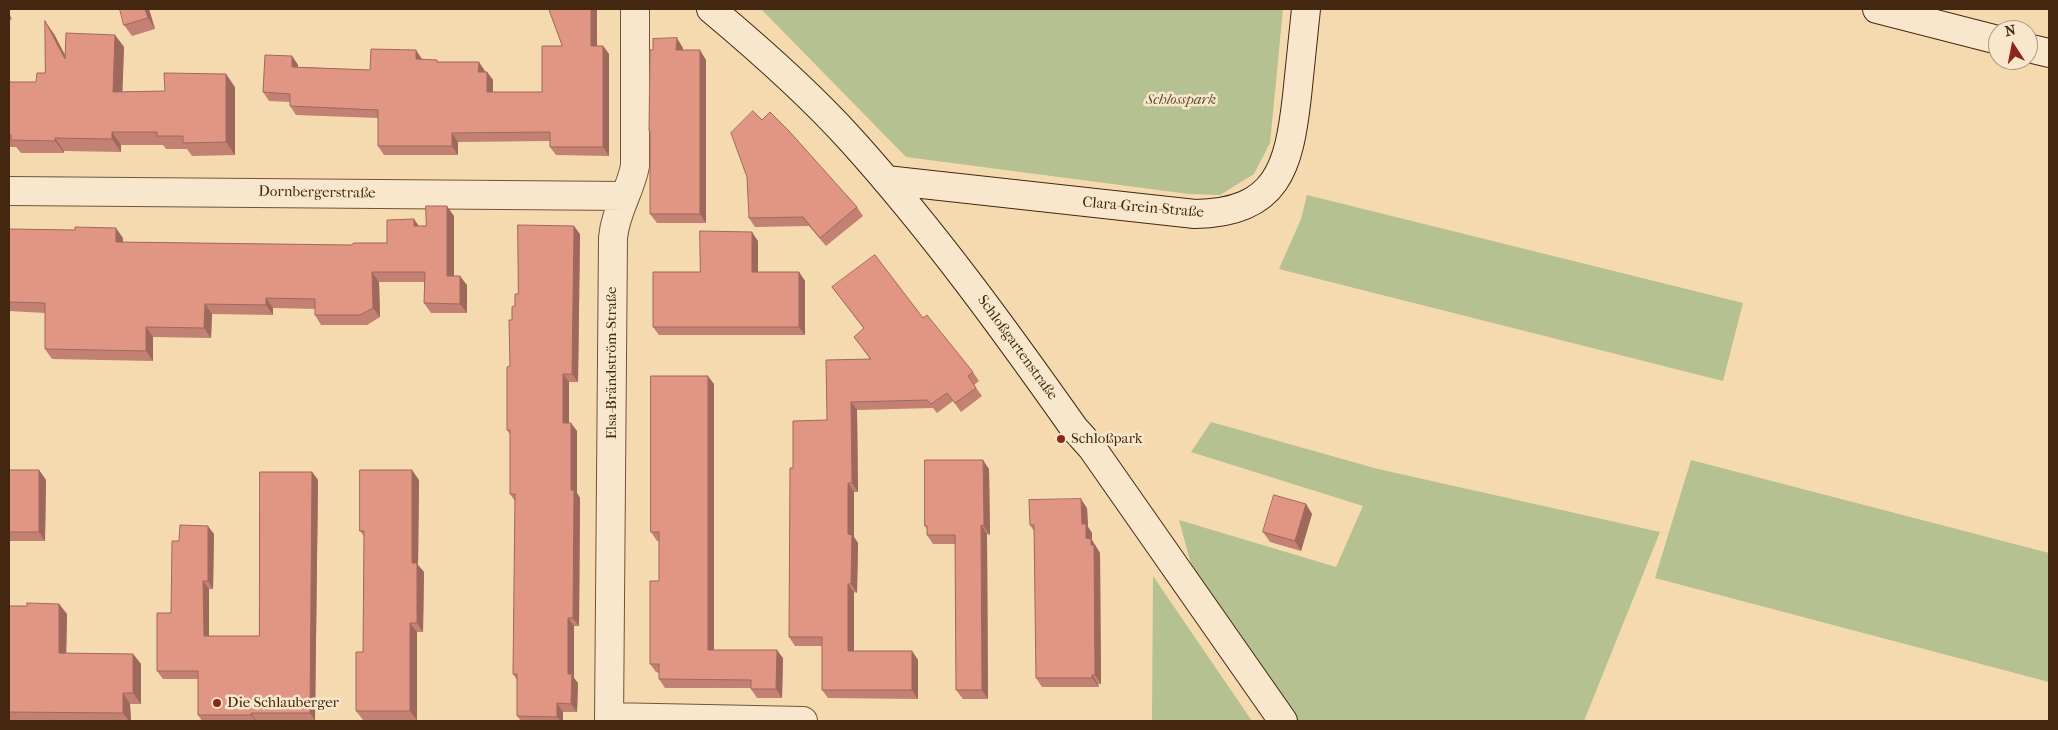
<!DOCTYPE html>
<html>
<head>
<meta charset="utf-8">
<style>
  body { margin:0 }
  #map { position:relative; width:2058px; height:730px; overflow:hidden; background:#f5dab0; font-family:"IM FELL French Canon",serif }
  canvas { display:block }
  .frame { position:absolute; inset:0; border:10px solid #432711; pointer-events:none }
  .north { position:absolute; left:1988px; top:20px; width:50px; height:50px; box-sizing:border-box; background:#f8e7cc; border:1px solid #b09a81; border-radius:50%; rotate:349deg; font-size:14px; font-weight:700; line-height:20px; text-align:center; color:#432711 }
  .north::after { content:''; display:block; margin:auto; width:18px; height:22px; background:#8f2418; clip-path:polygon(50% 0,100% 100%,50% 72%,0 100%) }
</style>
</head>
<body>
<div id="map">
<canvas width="2058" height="730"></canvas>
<div class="frame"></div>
<div class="north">N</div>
</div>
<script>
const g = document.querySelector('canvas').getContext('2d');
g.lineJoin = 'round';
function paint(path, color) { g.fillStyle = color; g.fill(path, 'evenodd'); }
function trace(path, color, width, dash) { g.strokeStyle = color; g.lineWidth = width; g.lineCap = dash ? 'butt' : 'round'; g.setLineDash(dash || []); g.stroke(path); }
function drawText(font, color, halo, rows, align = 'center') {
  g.font = font + ' "IM FELL French Canon",serif'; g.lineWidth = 5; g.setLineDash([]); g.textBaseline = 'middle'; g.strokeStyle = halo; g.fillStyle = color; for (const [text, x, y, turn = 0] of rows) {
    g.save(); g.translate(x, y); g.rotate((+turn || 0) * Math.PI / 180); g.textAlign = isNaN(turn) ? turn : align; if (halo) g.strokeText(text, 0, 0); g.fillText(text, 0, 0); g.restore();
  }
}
paint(new Path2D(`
  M 761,9 L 1283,9 L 1270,143 L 1254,174 L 1220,195 L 1189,194 L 906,157 Z
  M 1307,195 L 1743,303 L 1723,381 L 1279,269 L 1301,219 Z
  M 1211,422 L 1378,469 L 1660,532 L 1584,721 L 1297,721 L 1191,564 L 1179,520 L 1336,567 L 1363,506 L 1191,452 Z
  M 1691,460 L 2049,553 L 2049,682 L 1655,578 Z
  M 1153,576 L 1252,721 L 1152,721 Z`), '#b5c190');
const street = new Path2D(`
  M 9,191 L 625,196
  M 609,717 L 803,721
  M 609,721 L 613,238 C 615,212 630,192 635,166 L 635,9`);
const secondary = new Path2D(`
  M 711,9 C 760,50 809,93 852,141 C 933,231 1004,329 1074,428 L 1092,448 L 1283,721
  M 1877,9 L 1998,40
  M 2028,48 L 2049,53
  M 886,180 L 1195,214 C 1278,213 1289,167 1297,96 C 1300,67 1303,38 1306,9`);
trace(street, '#705439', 30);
trace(secondary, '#432711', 30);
trace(street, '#f8e7cc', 28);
trace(secondary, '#f8e7cc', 28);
paint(new Path2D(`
  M 149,9 L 155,29 L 132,36 L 124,25 Z
  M 549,9 L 597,9 L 597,46 L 603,46 L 609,54 L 609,156 L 556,155 L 550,147 L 550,141 L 458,142 L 458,155 L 384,155 L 378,146 L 378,118 L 296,115 L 290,106 L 290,102 L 269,101 L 263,92 L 292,56 L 298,65 L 298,67 L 370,70 L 422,59 L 487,72 L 493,80 L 493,92 L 542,92 L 562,46 Z
  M 9,13 L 12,19 L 9,21 Z
  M 54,34 L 65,56 L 115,35 L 124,47 L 122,92 L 165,91 L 235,87 L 235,155 L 192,156 L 187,149 L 166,149 L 163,145 L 121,145 L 121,152 L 64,151 L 64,153 L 21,153 L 16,147 L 9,147 L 9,82 L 36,82 L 45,73 Z
  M 683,48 L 683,50 L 706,60 L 706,223 L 657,223 L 650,214 L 650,133 L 649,131 Z
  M 762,120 L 857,207 L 863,216 L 826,246 L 809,226 L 755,227 L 749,218 Z
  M 454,216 L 454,276 L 467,285 L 467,313 L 431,313 L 424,303 L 425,282 L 379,282 L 380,317 L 367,325 L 321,325 L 315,315 L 315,309 L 273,308 L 273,315 L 212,314 L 211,338 L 153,337 L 153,361 L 52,359 L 45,349 L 45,313 L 9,311 L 9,229 L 123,238 L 123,242 L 351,245 L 387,243 L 419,226 L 426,226 Z
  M 580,234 L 578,382 L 569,382 L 569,423 L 577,431 L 577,493 L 580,498 L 579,626 L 574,626 L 574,678 L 578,683 L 577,712 L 563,712 L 563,721 L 521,721 L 517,716 L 517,680 L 513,674 L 515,501 L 510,494 L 510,434 L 507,430 L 512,320 L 518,294 Z
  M 758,241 L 758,272 L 799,272 L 805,281 L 805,335 L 659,335 L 653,327 L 700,272 Z
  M 832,287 L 923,318 L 973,372 L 979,381 L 974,385 L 982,396 L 961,412 L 953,401 L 937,413 L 933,408 L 857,410 L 858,492 L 854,492 L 854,537 L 858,543 L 857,593 L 854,592 L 854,651 L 912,651 L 918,660 L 918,699 L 828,698 L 822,690 L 822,646 L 795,646 L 789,637 L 793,468 L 870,359 L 854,337 L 864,329 Z
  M 714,384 L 714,650 L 783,658 L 782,698 L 757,698 L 751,689 L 751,688 L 665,688 L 659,679 L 659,673 L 656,672 L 650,664 L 659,581 L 659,541 L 657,541 L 651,532 Z
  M 989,469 L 990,535 L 987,534 L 988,699 L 963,699 L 956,690 L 955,544 L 933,544 L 927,535 L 927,529 L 925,526 Z
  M 9,470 L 39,470 L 46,480 L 45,541 L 9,541 Z
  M 312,472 L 318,480 L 315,721 L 202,721 L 198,715 L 198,679 L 163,679 L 157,671 L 171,613 L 179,541 L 214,534 L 213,589 L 209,589 L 209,636 L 259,636 Z
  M 419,480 L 418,565 L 424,572 L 423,632 L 417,632 L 417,720 L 363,720 L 356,711 L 363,652 L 364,536 L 360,531 Z
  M 1306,504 L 1312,514 L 1301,551 L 1270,542 L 1263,532 Z
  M 1087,508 L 1088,527 L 1092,533 L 1092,540 L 1100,553 L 1101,684 L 1098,684 L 1099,687 L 1042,687 L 1036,678 L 1034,531 L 1030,525 Z
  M 59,604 L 67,614 L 66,653 L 133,654 L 141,664 L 141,704 L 130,704 L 131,721 L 9,721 L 9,606 L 27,606 Z`), '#c28172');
paint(new Path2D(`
  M 145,9 L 149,9 L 155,29 L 148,18 Z
  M 591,9 L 597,9 L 597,54 L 591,46 Z
  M 45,21 L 54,34 L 74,72 L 65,59 Z
  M 115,35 L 124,47 L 122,105 L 113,92 Z
  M 677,38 L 683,48 L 683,59 L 676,50 Z
  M 603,46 L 609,54 L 609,156 L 603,147 Z
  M 416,50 L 422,59 L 422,68 L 416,59 Z
  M 700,50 L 706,60 L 706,223 L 700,214 Z
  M 292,56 L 298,65 L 298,76 L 292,67 Z
  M 479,62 L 485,71 L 484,80 L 478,72 Z
  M 487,72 L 493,80 L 493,101 L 487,92 Z
  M 226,74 L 235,87 L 235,155 L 226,142 Z
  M 112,132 L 121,145 L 121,152 L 112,139 Z
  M 452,133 L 458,142 L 458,155 L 452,146 Z
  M 55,138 L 64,151 L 64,153 L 55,141 Z
  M 447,206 L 454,216 L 454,285 L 447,276 Z
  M 414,219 L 421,229 L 414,226 Z
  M 574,226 L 580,234 L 578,382 L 572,374 Z
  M 116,228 L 123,238 L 122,252 L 116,242 Z
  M 752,232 L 758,241 L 758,281 L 752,272 Z
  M 372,272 L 379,282 L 380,317 L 373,308 Z
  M 799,272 L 805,281 L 805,335 L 799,327 Z
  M 460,276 L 467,285 L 467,313 L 460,304 Z
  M 266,298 L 273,308 L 273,315 L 266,305 Z
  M 205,304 L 212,314 L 211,338 L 204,328 Z
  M 146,327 L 153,337 L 153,361 L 146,351 Z
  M 563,374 L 569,382 L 569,431 L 563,423 Z
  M 708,376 L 714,384 L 714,658 L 708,650 Z
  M 851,402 L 857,410 L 858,492 L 852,483 Z
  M 571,423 L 577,431 L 577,493 L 580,498 L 579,626 L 573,618 L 571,490 Z
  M 983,460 L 989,469 L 990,535 L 984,526 Z
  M 39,470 L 46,480 L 45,541 L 39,532 Z
  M 412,470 L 419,480 L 418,565 L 424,572 L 423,632 L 417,623 L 412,563 Z
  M 312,472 L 318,480 L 315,721 L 310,713 Z
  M 848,483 L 854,492 L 854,537 L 858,543 L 857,593 L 851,584 L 848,534 Z
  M 1081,499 L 1087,508 L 1088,527 L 1092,533 L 1092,540 L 1100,553 L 1101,684 L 1095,675 L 1086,538 L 1082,524 Z
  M 1306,504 L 1312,514 L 1301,551 L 1295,541 Z
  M 981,525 L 987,534 L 988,699 L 982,690 Z
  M 208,526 L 214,534 L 213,589 L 208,581 Z
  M 203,581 L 209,589 L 209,644 L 204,636 Z
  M 848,584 L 854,592 L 854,659 L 848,651 Z
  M 59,604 L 67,614 L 66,664 L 59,653 Z
  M 568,618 L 574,626 L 574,678 L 578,683 L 577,712 L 571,704 L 568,674 Z
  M 410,623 L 417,632 L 417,720 L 410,711 Z
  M 777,650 L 783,658 L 782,698 L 776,689 Z
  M 912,651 L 918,660 L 918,699 L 912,690 Z
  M 133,654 L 141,664 L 141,704 L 133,693 Z
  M 1092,675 L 1098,684 L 1099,687 L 1092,678 Z
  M 123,693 L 130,704 L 131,721 L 129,721 L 123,713 Z
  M 557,703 L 563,712 L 563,721 L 561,721 L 557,717 Z
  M 251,713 L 257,721 L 256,721 L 251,715 Z`), '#9e695c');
const building = new Path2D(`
  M 120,9 L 145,9 L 148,18 L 124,25 Z
  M 549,9 L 591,9 L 591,46 L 603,46 L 603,147 L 550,147 L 550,132 L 452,133 L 452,146 L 378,146 L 378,110 L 290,106 L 290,94 L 263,92 L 265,55 L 292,56 L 292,67 L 370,70 L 371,49 L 416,50 L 416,59 L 437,60 L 437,62 L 479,62 L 478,72 L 487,72 L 487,92 L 542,92 L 542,46 L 562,46 Z
  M 45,21 L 65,59 L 66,33 L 115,35 L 113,92 L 165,91 L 164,73 L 226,74 L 226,142 L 183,143 L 183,136 L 157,136 L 157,132 L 112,132 L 112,139 L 55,138 L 55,141 L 11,140 L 11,135 L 9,134 L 9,82 L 36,82 L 37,73 L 45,73 Z
  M 677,38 L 676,50 L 700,50 L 700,214 L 650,214 L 650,131 L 649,131 L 650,50 L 653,50 L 653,39 Z
  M 753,111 L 762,120 L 770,112 L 789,131 L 857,207 L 820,238 L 803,217 L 749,218 L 747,177 L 731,133 Z
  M 426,206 L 447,206 L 447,276 L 460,276 L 460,304 L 424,303 L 425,272 L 372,272 L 373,308 L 360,315 L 315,315 L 315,299 L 266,298 L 266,305 L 205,304 L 204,328 L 146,327 L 146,351 L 45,349 L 45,303 L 9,302 L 9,229 L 75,230 L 75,227 L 116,228 L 116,242 L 351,245 L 354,243 L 387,243 L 387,220 L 414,219 L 414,226 L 426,226 Z
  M 518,225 L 574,226 L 572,374 L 563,374 L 563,423 L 571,423 L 571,490 L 574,490 L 573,618 L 568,618 L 568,674 L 572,674 L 571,704 L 557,703 L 557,717 L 517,716 L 517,674 L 513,674 L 515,494 L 510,494 L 510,430 L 507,430 L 507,367 L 510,366 L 509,320 L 512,320 L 512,307 L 515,306 L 515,294 L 518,294 Z
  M 700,231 L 752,232 L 752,272 L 799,272 L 799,327 L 653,327 L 653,272 L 700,272 Z
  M 875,255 L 923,318 L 927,315 L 973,372 L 968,376 L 976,388 L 955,403 L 947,393 L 931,404 L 927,400 L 851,402 L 852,483 L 848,483 L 848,534 L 852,535 L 851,584 L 848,584 L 848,651 L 912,651 L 912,690 L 822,690 L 822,637 L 789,637 L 790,468 L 793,468 L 793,421 L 827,420 L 826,360 L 871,359 L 854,337 L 864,328 L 832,287 Z
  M 651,376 L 708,376 L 708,650 L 777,650 L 776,689 L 751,689 L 751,680 L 659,679 L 659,664 L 650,664 L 650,581 L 659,581 L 659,532 L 651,532 Z
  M 925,460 L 983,460 L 984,526 L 981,525 L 982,690 L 956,690 L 955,535 L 927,535 L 927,526 L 925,526 Z
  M 9,470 L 39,470 L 39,532 L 9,532 Z
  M 360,470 L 412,470 L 412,563 L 417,563 L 417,623 L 410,623 L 410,711 L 356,711 L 356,652 L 363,652 L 364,531 L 360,531 Z
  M 260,472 L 312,472 L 310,713 L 251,713 L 251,715 L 198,715 L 198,671 L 157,671 L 157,613 L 171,613 L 172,541 L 179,541 L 180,525 L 208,526 L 208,581 L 203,581 L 204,636 L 259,636 Z
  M 1274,495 L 1306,504 L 1295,541 L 1263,532 Z
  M 1081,499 L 1082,524 L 1086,524 L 1086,538 L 1091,539 L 1091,545 L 1094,545 L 1095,675 L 1092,675 L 1092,678 L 1036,678 L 1034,525 L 1030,525 L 1029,500 Z
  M 27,603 L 59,604 L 59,653 L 133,654 L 133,693 L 123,693 L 123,713 L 9,712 L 9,606 L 27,606 Z`);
paint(building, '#e19684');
trace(building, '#9e695c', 1);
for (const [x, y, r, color] of [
  [1061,439,5,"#8f2418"],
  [217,703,5,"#8f2418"]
]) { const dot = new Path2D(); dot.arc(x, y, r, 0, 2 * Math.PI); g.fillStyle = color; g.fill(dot); trace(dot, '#f8e7cc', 2); }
drawText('italic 15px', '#604e31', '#f8e7cc', [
  ["Schlosspark",1181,100]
]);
drawText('15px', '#432711', '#f8e7cc', [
  ["Dornbergerstraße",317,193,1],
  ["Clara-Grein-Straße",1143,208,5],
  ["Schloßgartenstraße",1017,348,54],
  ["Elsa-Brändström-Straße",612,363,-90]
]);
drawText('15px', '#432711', '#f8e7cc', [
  ["Schloßpark",1071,439],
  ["Die Schlauberger",227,703]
], 'left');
</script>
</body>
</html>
